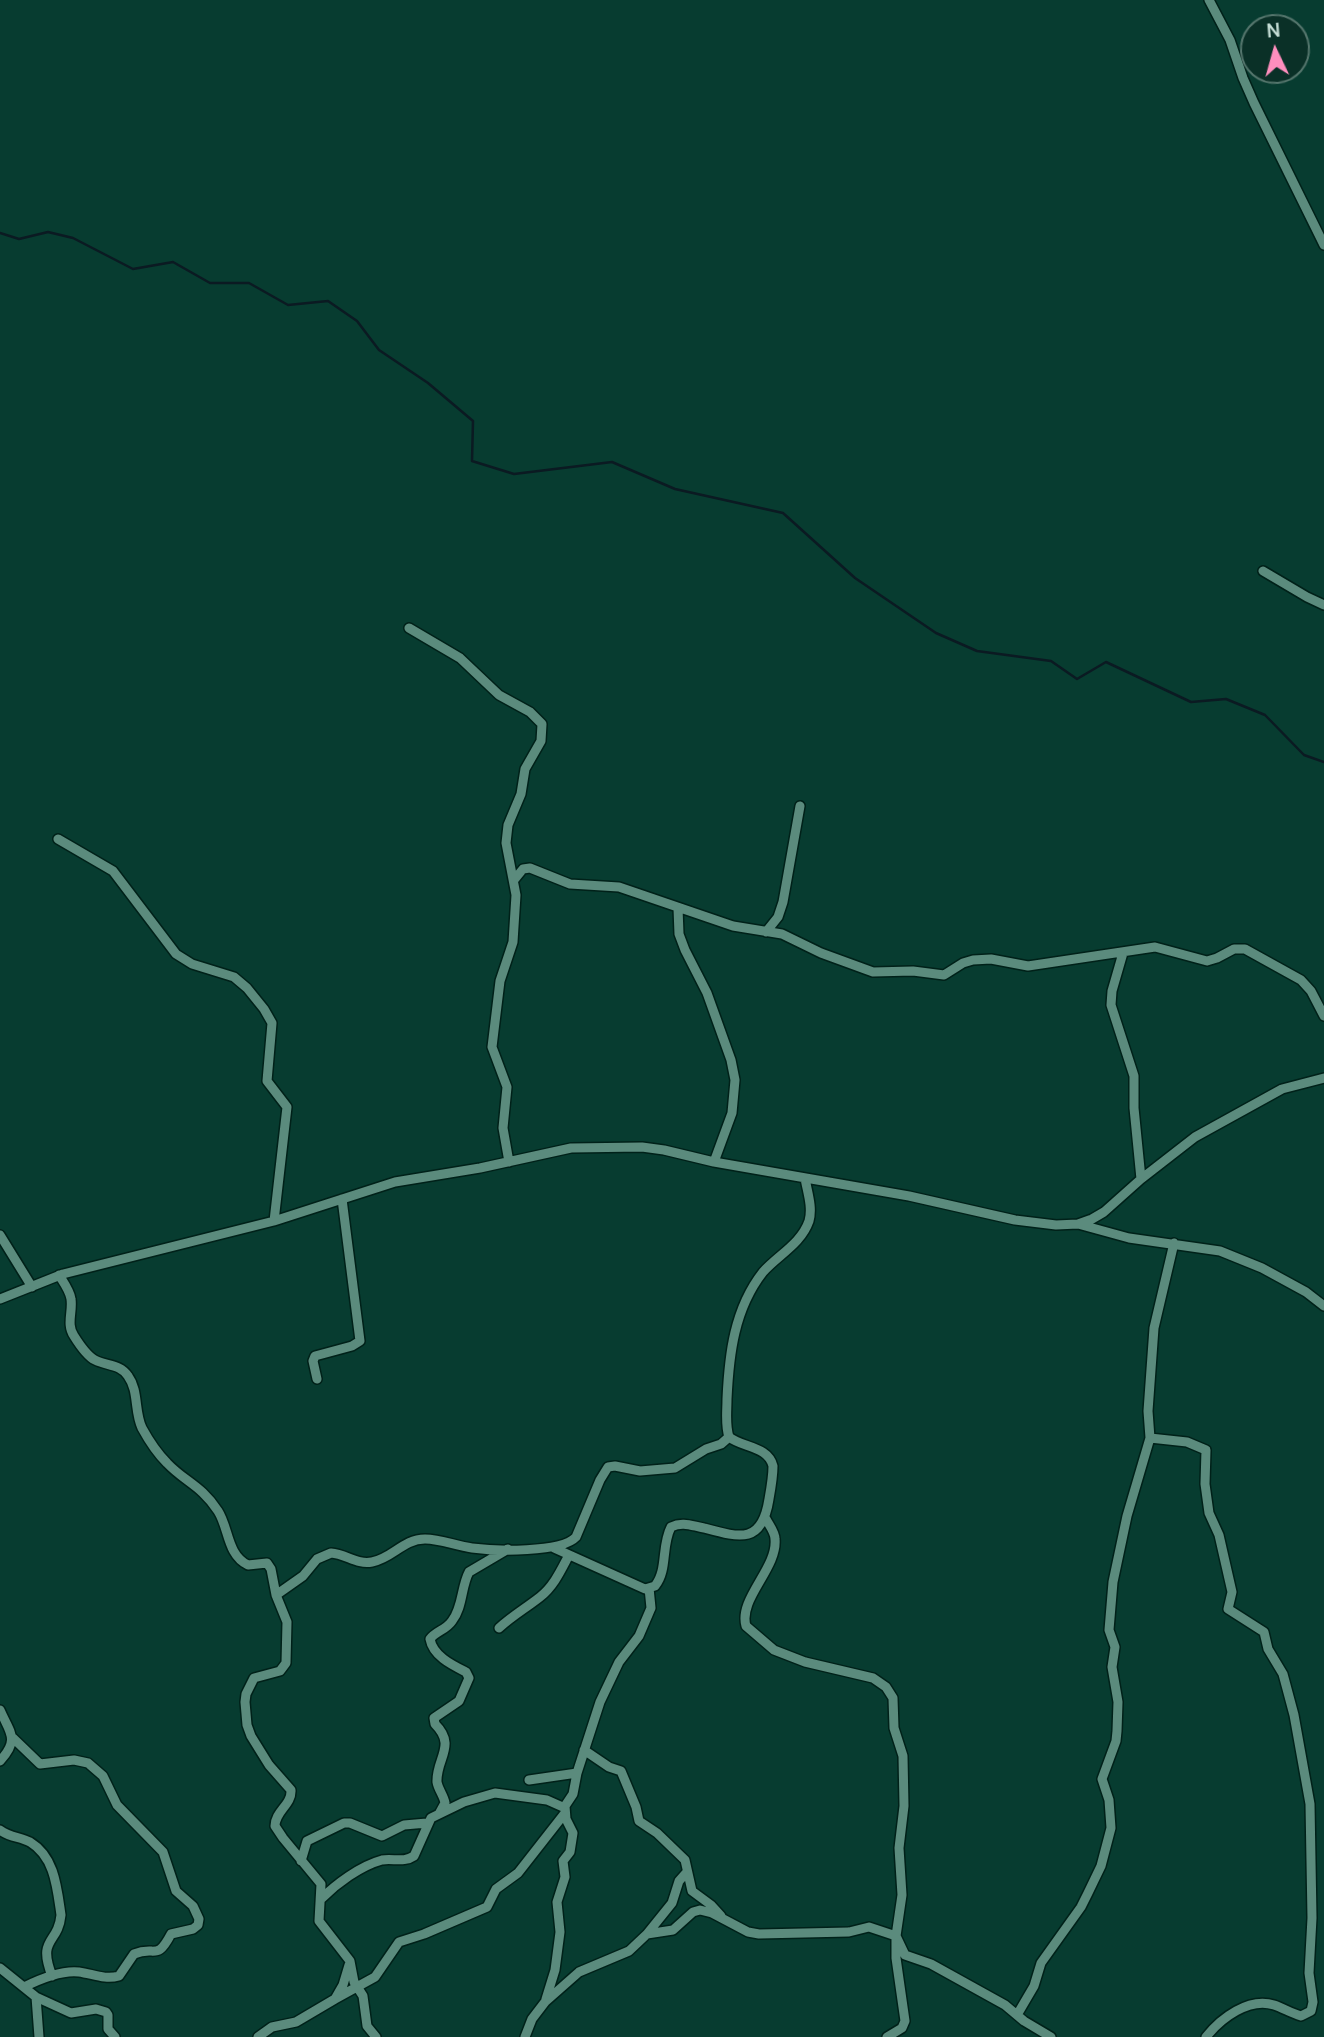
<!DOCTYPE html>
<html>
<head>
<meta charset="utf-8">
<style>
  body { margin:0 }
  #map { position:relative; width:1324px; height:2037px; overflow:hidden; background:#073c30; font-family:Manrope,sans-serif }
  canvas { display:block }
  .north { position:absolute; left:1240px; top:14px; width:70px; height:70px; box-sizing:border-box; background:#0a3027; border:2px solid #55766d; border-radius:50%; rotate:355deg; font-size:19px; font-weight:700; line-height:28px; text-align:center; color:#c6ded6 }
  .north::after { content:''; display:block; margin:auto; width:24px; height:32px; background:#fe8ebd; clip-path:polygon(50% 0,100% 100%,50% 72%,0 100%) }
</style>
</head>
<body>
<div id="map">
<canvas width="1324" height="2037"></canvas>
<div class="north">N</div>
</div>
<script>
const g = document.querySelector('canvas').getContext('2d');
g.lineJoin = 'round';
function trace(path, color, width, dash) { g.strokeStyle = color; g.lineWidth = width; g.lineCap = dash ? 'butt' : 'round'; g.setLineDash(dash || []); g.stroke(path); }
trace(new Path2D(`
  M 0,233 L 19,239 L 48,232 L 73,238 L 133,269 L 173,262 L 210,283 L 249,283 L 288,305 L 328,301 L 357,321 L 379,350 L 428,383 L 473,421 L 472,461 L 514,474 L 612,462 L 675,489 L 783,513 L 855,578 L 936,633 L 977,651 L 1051,661 L 1077,679 L 1106,662 L 1191,702 L 1226,699 L 1265,715 L 1304,755 L 1324,762`), '#0b1a22', 2.5);
const minor = new Path2D(`
  M 1209,0 L 1230,40 L 1243,78 L 1254,103 L 1324,245
  M 1263,571 L 1307,597 L 1324,605
  M 409,628 L 460,658 L 499,695 L 530,712 L 542,724 L 541,741 L 525,769 L 521,794 L 508,825 L 506,843 L 516,895 L 513,942 L 500,981 L 492,1047 L 507,1087 L 503,1128 L 509,1162
  M 58,839 L 113,871 L 176,954 L 192,964 L 234,977 L 247,988 L 264,1009 L 272,1023 L 267,1081 L 287,1107 L 274,1221
  M 514,880 L 523,869 L 530,868 L 570,884 L 619,887 L 733,926 L 782,934 L 821,953 L 873,972 L 913,971 L 944,975 L 963,963 L 973,960 L 991,959 L 1028,966 L 1155,947 L 1207,961 L 1217,958 L 1234,949 L 1245,949 L 1301,980 L 1311,991 L 1324,1016
  M 678,908 L 679,934 L 685,950 L 707,993 L 731,1060 L 735,1080 L 732,1113 L 714,1162
  M 766,932 L 778,917 L 783,902 L 800,806
  M 1123,953 L 1112,991 L 1111,1005 L 1134,1076 L 1134,1108 L 1141,1179
  M 1078,1224 L 1129,1238 L 1220,1251 L 1262,1268 L 1306,1292 L 1324,1306
  M 0,1235 L 32,1287
  M 59,1275 C 64,1283 70,1291 71,1299 C 73,1312 66,1324 74,1336 C 79,1344 87,1356 95,1360 C 107,1366 120,1364 128,1376 C 139,1391 134,1411 142,1428 C 148,1439 158,1454 167,1463 C 185,1482 201,1485 218,1511 C 229,1528 227,1555 248,1565 L 267,1563 L 271,1569 L 276,1595 L 287,1622 L 286,1663 L 280,1671 L 254,1678 L 246,1694 L 245,1702 L 247,1725 L 251,1736 L 269,1765 L 291,1790 C 292,1805 275,1811 275,1826 L 283,1838 L 321,1884 L 319,1921 L 350,1961 L 354,1982 L 363,1996 L 367,2026 L 376,2037
  M 0,1299 L 63,1274 L 274,1221 L 395,1182 L 480,1168 L 571,1148 L 642,1147 L 664,1150 L 714,1162 L 909,1196 L 1015,1220 L 1056,1225 L 1078,1224 L 1092,1219 L 1104,1212 L 1141,1179 L 1195,1137 L 1282,1089 L 1324,1078
  M 317,1379 L 313,1361 L 315,1356 L 352,1346 L 360,1341 L 342,1199
  M 1150,1438 L 1187,1442 L 1206,1450 L 1205,1484 L 1209,1513 L 1219,1535 L 1232,1592 L 1228,1609 L 1264,1632 L 1268,1649 L 1283,1674 L 1294,1715 L 1310,1804 L 1312,1918 L 1309,1973 L 1313,2002 L 1311,2011 L 1301,2016 C 1291,2013 1283,2008 1274,2005 C 1249,1997 1221,2018 1206,2037
  M 766,1519 C 769,1525 775,1532 775,1539 C 778,1568 738,1599 746,1626 L 774,1650 L 805,1662 L 873,1678 L 886,1687 L 893,1698 L 894,1728 L 903,1756 L 904,1806 L 899,1848 L 902,1895 L 896,1936 L 896,1958 L 905,2021 L 902,2028 L 887,2037
  M 554,1548 L 645,1589 L 655,1586 C 668,1570 661,1546 671,1527 C 683,1521 692,1526 704,1528 C 741,1538 762,1544 769,1499 C 771,1488 773,1477 773,1466 C 768,1446 743,1448 729,1437 C 725,1425 727,1412 727,1399 C 729,1355 734,1309 763,1272 C 778,1255 801,1244 809,1221 C 813,1207 807,1191 805,1178
  M 276,1595 L 303,1576 L 317,1559 L 331,1553 C 346,1554 357,1565 372,1562 C 393,1558 403,1539 425,1539 C 441,1539 456,1546 472,1548 C 495,1551 561,1553 576,1537 L 600,1480 L 608,1467 L 615,1466 L 640,1471 L 675,1468 L 706,1449 L 721,1444 L 729,1437
  M 499,1628 C 512,1616 526,1608 540,1597 C 554,1586 561,1570 569,1555
  M 0,1710 C 10,1733 20,1739 0,1761
  M 13,1738 L 40,1764 L 74,1760 L 88,1763 L 103,1776 L 117,1805 L 163,1852 L 176,1891 L 193,1906 L 199,1919 L 198,1925 L 193,1929 L 171,1934 C 156,1962 156,1945 134,1954 L 119,1976 C 105,1980 93,1974 79,1972 C 61,1970 40,1979 24,1987
  M 584,1750 L 609,1767 L 621,1771 L 636,1807 L 639,1821 L 657,1833 L 685,1860 L 692,1891 L 711,1905 L 721,1916
  M 529,1780 L 577,1773
  M 439,1814 L 445,1803 C 444,1796 438,1789 437,1782 C 436,1758 457,1746 435,1724 L 434,1718 L 459,1701 L 469,1678 L 466,1672 C 452,1665 433,1656 430,1639 C 436,1631 446,1630 452,1621 C 463,1607 461,1587 469,1572 L 508,1549
  M 0,1830 C 9,1837 20,1837 30,1842 C 55,1857 57,1888 61,1915 C 58,1945 37,1937 52,1976
  M 301,1861 L 307,1841 L 344,1823 L 350,1823 L 382,1836 L 404,1825 L 427,1823
  M 321,1899 C 336,1884 360,1866 382,1860 C 393,1858 404,1863 414,1856 L 431,1818 L 464,1802 L 495,1793 L 547,1800 L 565,1808
  M 647,1934 L 672,1903 L 679,1881 L 687,1872
  M 0,1968 L 36,1997 L 39,2037
  M 36,1997 L 71,2013 L 96,2009 L 106,2012 L 108,2015 L 108,2029 L 115,2037
  M 335,1999 L 375,1977 L 399,1942 L 424,1934 L 487,1907 L 496,1889 L 518,1873 L 565,1813
  M 546,1999 L 555,1970 L 560,1932 L 557,1902 L 565,1877 L 563,1861 L 570,1852 L 573,1833 L 566,1819 L 565,1806 L 573,1794 L 577,1773 L 600,1702 L 619,1662 L 639,1636 L 651,1608 L 649,1588
  M 1017,2015 L 1034,1986 L 1041,1963 L 1081,1907 L 1088,1893 L 1101,1866 L 1111,1828 L 1109,1800 L 1102,1779 L 1116,1741 L 1117,1731 L 1118,1702 L 1112,1667 L 1115,1647 L 1109,1630 L 1113,1582 L 1127,1516 L 1150,1438 L 1148,1411 L 1154,1328 L 1174,1243
  M 258,2037 L 272,2027 L 296,2022 L 335,1999 L 343,1985 L 349,1965
  M 525,2037 L 532,2019 L 545,2002 L 579,1972 L 629,1951 L 647,1934 L 673,1930 L 693,1912 L 700,1910 L 712,1913 L 748,1932 L 759,1934 L 849,1932 L 869,1927 L 896,1936 L 905,1955 L 931,1964 L 1005,2005 L 1024,2021 L 1051,2037`);
trace(minor, '#002119', 12);
trace(minor, '#5b8b7d', 9);
</script>
</body>
</html>
